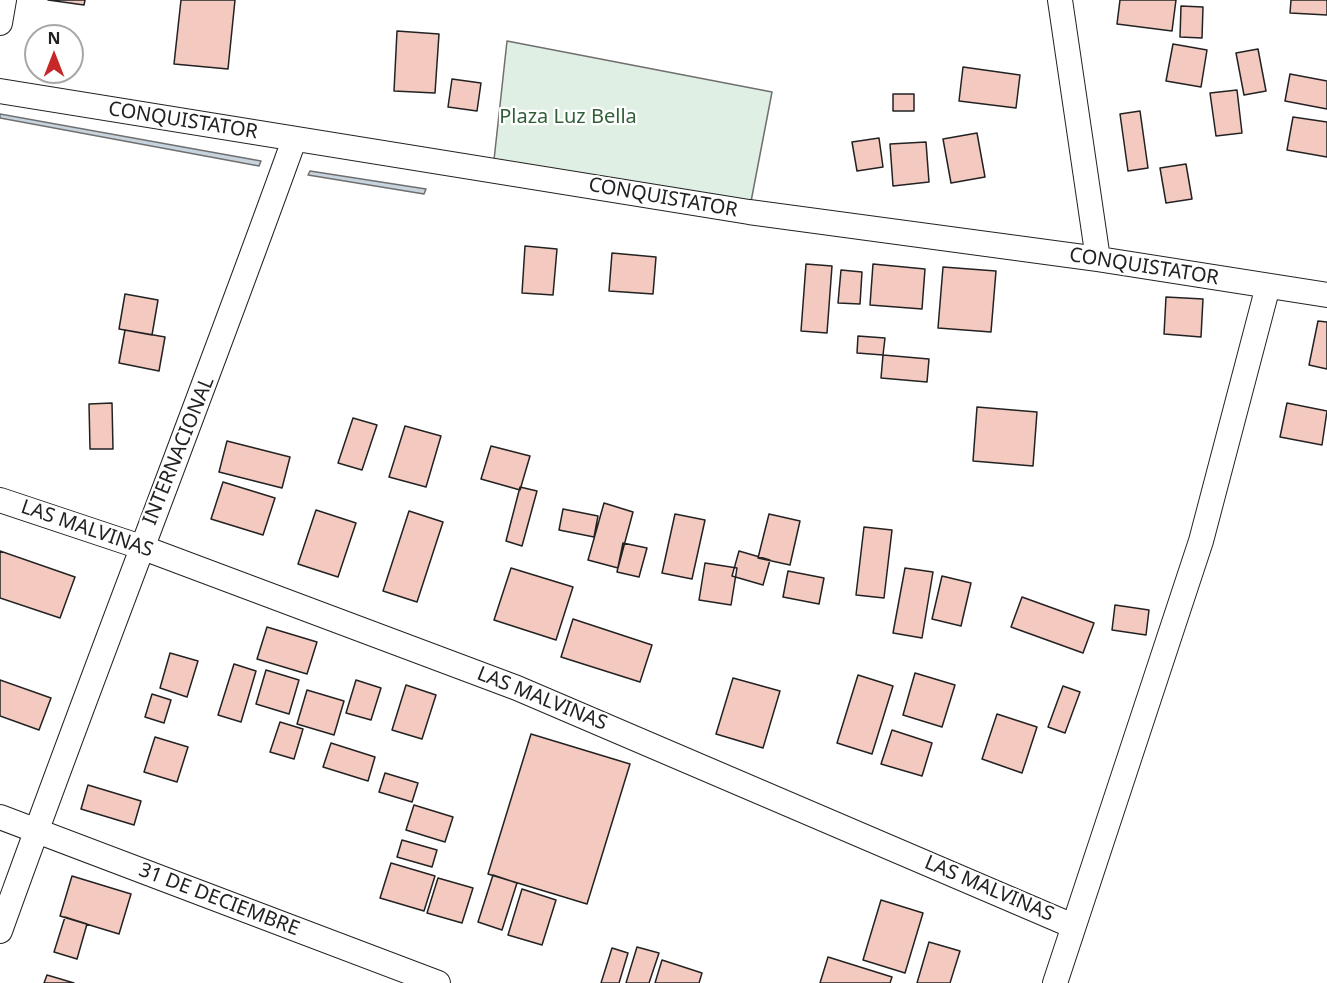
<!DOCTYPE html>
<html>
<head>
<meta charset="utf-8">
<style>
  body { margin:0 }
  #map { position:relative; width:1327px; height:983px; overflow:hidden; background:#fff; font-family:"Noto Sans",sans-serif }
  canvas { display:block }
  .north { position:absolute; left:24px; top:24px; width:60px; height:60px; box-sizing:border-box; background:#fff; border:2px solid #a7a7a7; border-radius:50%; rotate:0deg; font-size:16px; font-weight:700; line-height:24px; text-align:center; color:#222 }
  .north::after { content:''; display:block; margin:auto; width:21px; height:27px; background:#c62828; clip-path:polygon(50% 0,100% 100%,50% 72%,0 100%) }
</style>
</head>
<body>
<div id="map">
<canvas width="1327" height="983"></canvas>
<div class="north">N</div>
</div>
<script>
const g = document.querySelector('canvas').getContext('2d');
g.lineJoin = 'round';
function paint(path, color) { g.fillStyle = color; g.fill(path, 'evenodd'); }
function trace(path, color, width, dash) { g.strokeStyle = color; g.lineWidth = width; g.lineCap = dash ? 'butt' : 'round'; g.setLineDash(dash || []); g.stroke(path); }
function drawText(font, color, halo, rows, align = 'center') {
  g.font = font + ' "Noto Sans",sans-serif'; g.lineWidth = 4.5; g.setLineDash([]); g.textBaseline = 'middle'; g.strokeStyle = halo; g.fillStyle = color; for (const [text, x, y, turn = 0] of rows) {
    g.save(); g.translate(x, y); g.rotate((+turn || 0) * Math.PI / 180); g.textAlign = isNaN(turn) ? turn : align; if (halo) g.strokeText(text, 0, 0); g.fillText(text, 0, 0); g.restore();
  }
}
const green = new Path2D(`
  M 507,41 L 772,92 L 749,212 L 493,169 Z`);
paint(green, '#e0efe3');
trace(green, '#6f6f6f', 1.5);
const water = new Path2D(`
  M 0,114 L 261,161 L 259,166 L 0,118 Z
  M 310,171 L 426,189 L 424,194 L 308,175 Z`);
paint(water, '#c7d3dd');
trace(water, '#6f6f6f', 1.5);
const building = new Path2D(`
  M 48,0 L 85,0 L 84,5 Z
  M 181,0 L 235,0 L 228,69 L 174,64 Z
  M 1120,0 L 1176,0 L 1172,31 L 1117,24 Z
  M 1291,0 L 1327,0 L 1327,15 L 1290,13 Z
  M 1181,6 L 1203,7 L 1202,38 L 1180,37 Z
  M 397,31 L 439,34 L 435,93 L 394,91 Z
  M 1173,44 L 1207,50 L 1201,87 L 1166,81 Z
  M 1258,49 L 1266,91 L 1244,95 L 1236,53 Z
  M 963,67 L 1020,75 L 1016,108 L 959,101 Z
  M 1290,74 L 1327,81 L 1327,109 L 1285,101 Z
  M 452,79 L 481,83 L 477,111 L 448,107 Z
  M 1237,90 L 1242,133 L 1216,136 L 1210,93 Z
  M 893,94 L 914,94 L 914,111 L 893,111 Z
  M 1140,111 L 1148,168 L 1128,171 L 1120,114 Z
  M 1293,117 L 1327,122 L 1327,157 L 1287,150 Z
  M 977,133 L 985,177 L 951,183 L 943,139 Z
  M 879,138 L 883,167 L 857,171 L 852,142 Z
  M 926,142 L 929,182 L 893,186 L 890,144 Z
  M 1186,164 L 1192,199 L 1166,203 L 1160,168 Z
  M 525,246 L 557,249 L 553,295 L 522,293 Z
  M 612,253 L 656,257 L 653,294 L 609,291 Z
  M 806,264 L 832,266 L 827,333 L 801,331 Z
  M 873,264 L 925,269 L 922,309 L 870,305 Z
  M 943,267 L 996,271 L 991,332 L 938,328 Z
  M 841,270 L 862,272 L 860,304 L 838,303 Z
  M 125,294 L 158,300 L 152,335 L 119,329 Z
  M 1166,297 L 1203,299 L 1201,337 L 1164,334 Z
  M 1318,321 L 1327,322 L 1327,369 L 1309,365 Z
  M 125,330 L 165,337 L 159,371 L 119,363 Z
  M 858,336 L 885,338 L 883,355 L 857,353 Z
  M 883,355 L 929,359 L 927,382 L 881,378 Z
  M 112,403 L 113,449 L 90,449 L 89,404 Z
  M 1287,403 L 1327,411 L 1322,445 L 1280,437 Z
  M 977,407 L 1037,412 L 1033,466 L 973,461 Z
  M 353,418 L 377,425 L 362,470 L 338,463 Z
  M 405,426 L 441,436 L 426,487 L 389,477 Z
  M 227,441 L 290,457 L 282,488 L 219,472 Z
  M 491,446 L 530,456 L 520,490 L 481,479 Z
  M 223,482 L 275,498 L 263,535 L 211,519 Z
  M 520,487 L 537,491 L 522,546 L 506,541 Z
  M 604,503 L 633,512 L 618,568 L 588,560 Z
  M 563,509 L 598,516 L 594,537 L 559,530 Z
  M 316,510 L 356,523 L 338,577 L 298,564 Z
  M 409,511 L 443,522 L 417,602 L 383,591 Z
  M 675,514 L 705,520 L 692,579 L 662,573 Z
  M 769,514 L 800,521 L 790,565 L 758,558 Z
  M 864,527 L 892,530 L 884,598 L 856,595 Z
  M 623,543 L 647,548 L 639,577 L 617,572 Z
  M 0,551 L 75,577 L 60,618 L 0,598 Z
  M 739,551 L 770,560 L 763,585 L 732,576 Z
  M 705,563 L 737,568 L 731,605 L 699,600 Z
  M 511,568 L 573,587 L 556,640 L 494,620 Z
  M 905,568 L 933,572 L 922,638 L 893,633 Z
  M 788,571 L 824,578 L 819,604 L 783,597 Z
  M 942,576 L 971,583 L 961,626 L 932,619 Z
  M 1022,597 L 1094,623 L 1083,653 L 1011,627 Z
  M 1115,605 L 1149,610 L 1146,635 L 1112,630 Z
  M 573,619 L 652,645 L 640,682 L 561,657 Z
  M 267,627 L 317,642 L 307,674 L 257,659 Z
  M 170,653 L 198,661 L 187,697 L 160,688 Z
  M 234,664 L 256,671 L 241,722 L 218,715 Z
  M 266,670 L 299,680 L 289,714 L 256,704 Z
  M 915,673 L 955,685 L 942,727 L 903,715 Z
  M 858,675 L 893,686 L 872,754 L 837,743 Z
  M 733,678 L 780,691 L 763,748 L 716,734 Z
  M 0,680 L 51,698 L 39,730 L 0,716 Z
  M 356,680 L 381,688 L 371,720 L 346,713 Z
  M 406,685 L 436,695 L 422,739 L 392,730 Z
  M 1063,686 L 1080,692 L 1065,733 L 1048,727 Z
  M 307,690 L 344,701 L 334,735 L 297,724 Z
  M 152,694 L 171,700 L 164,723 L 145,717 Z
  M 997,714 L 1037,727 L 1022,773 L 982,759 Z
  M 280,722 L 303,729 L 294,759 L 270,752 Z
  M 892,730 L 932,743 L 922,776 L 881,764 Z
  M 531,734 L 630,764 L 587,904 L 488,874 Z
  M 155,737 L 188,747 L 177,782 L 144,772 Z
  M 331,743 L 375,757 L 368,781 L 323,767 Z
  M 385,773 L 418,783 L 412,802 L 379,792 Z
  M 88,785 L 141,801 L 134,825 L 81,809 Z
  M 414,805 L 453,817 L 445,842 L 406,830 Z
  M 402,840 L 437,850 L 432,867 L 397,857 Z
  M 391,863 L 435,876 L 424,911 L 380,898 Z
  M 493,875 L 517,883 L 502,930 L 478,922 Z
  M 72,876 L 131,894 L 119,934 L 60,916 Z
  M 438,878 L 473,888 L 462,923 L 427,913 Z
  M 522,889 L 556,900 L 542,945 L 508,935 Z
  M 881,900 L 923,913 L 905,973 L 863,960 Z
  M 65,917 L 87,924 L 77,959 L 54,952 Z
  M 929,942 L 960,951 L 950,983 L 917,983 Z
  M 637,947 L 659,953 L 649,983 L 626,983 Z
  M 612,948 L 628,953 L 619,983 L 601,983 Z
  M 828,957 L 892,977 L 890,983 L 820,983 Z
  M 662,960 L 702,973 L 699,983 L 655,983 Z
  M 47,975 L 74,983 L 44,983 Z`);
paint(building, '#f3c9c0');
trace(building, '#222', 1.5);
const minor = new Path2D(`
  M 1060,0 L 1098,259
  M 0,23 L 4,0
  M 0,91 L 749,212 L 1098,259 L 1327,295
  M 0,500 L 141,547 L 517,688 L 1073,926
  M 0,817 L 438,983
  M 0,931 C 95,666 199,404 294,140
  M 1055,983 L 1201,541 L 1268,286`);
trace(minor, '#222', 26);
trace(minor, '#fff', 24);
drawText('20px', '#2f5e38', '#fff', [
  ["Plaza Luz Bella",568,117]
]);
drawText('20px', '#222', '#fff', [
  ["CONQUISTATOR",183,121,9],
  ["CONQUISTATOR",663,198,10],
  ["CONQUISTATOR",1144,267,9],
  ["INTERNACIONAL",179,451,-68],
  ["LAS MALVINAS",87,529,19],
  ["LAS MALVINAS",542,699,22],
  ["LAS MALVINAS",989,889,23],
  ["31 DE DECIEMBRE",219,900,21]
]);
</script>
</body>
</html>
